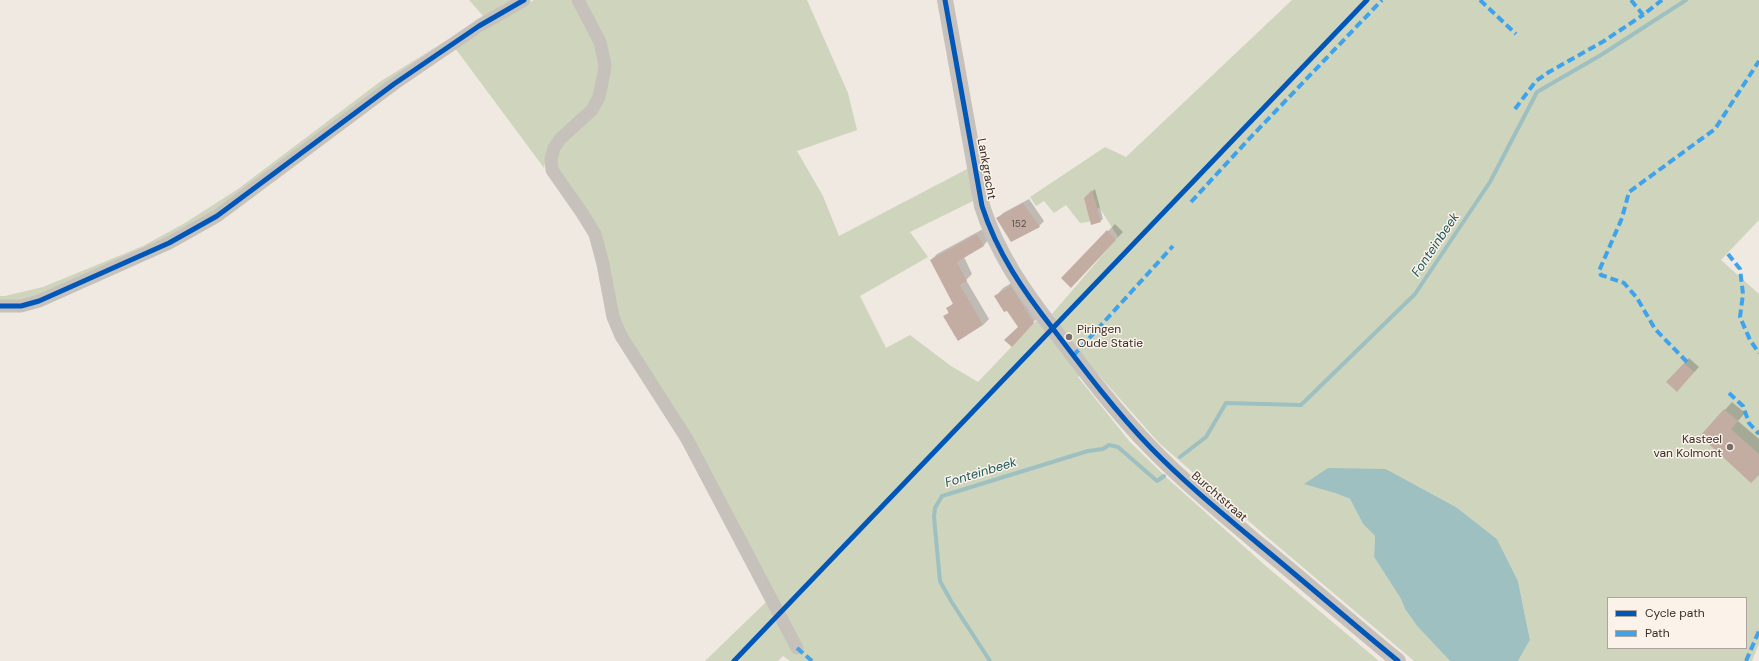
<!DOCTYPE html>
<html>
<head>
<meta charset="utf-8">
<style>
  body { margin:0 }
  #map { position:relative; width:1759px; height:661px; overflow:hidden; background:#efe9e2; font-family:"DM Sans",sans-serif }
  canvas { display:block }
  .legend { position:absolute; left:1607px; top:597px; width:140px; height:52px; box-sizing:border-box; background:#fbf3ea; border:1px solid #ada49d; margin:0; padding:5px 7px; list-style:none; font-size:12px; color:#392e29 }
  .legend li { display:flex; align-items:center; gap:8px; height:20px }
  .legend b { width:20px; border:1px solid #ada49d }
</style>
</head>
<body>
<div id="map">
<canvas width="1759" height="661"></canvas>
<ul class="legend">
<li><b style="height:5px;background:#0057b8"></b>Cycle path</li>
<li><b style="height:5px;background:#3fa3eb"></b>Path</li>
</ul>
</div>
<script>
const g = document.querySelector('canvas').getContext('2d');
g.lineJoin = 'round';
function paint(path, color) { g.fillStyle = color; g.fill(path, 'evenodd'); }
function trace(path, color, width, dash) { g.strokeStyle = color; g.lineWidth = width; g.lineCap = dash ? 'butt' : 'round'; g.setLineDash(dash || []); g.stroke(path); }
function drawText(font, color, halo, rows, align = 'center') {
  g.font = font + ' "DM Sans",sans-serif'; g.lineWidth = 3; g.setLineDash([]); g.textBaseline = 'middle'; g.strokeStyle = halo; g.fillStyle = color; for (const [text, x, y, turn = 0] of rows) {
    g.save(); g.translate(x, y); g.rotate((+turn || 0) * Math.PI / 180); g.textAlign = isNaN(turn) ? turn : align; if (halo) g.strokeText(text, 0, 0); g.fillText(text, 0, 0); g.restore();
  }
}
paint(new Path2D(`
  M 469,0 L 515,0 L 484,17 Z
  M 534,0 L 573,0 L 596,41 L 600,71 L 593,101 L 547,152 L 544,168 L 455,48 Z
  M 583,0 L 807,0 L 848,93 L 857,130 L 797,151 L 823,196 L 839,236 L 969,168 L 973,201 L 910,232 L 928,257 L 860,296 L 886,348 L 910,335 L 951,366 L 978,382 L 1037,320 L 1080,375 L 1078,377 L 1130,442 L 1168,479 L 1267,567 L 1379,661 L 790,661 L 783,656 L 778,661 L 705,661 L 766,602 L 790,647 L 616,319 L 608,262 L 555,167 L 555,155 L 607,83 Z
  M 1292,0 L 1759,0 L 1759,220 L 1721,260 L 1759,294 L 1759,644 L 1752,661 L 1518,661 L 1530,640 L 1518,581 L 1497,539 L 1456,507 L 1386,469 L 1361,469 L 1335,493 L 1350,499 L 1363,524 L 1375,536 L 1374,557 L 1401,599 L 1405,609 L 1417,626 L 1450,661 L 1414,661 L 1267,537 L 1159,443 L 1082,356 L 1052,314 L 1118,237 L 1099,207 L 1089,222 L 1080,223 L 1066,205 L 1054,213 L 1044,201 L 1036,206 L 1030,197 L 1105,147 L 1126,157 ZM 1608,598 L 1746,598 L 1746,648 L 1608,648 Z
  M 449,39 L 244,193 L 147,250 L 38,299 L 0,303 L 0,296 L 5,296 L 43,287 L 143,246 L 185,223 L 238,189 L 381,81 Z`), '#cfd5bc');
paint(new Path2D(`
  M 1328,468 L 1386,469 L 1456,507 L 1497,539 L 1518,581 L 1530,640 L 1518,661 L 1450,661 L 1417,626 L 1405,609 L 1401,599 L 1374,557 L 1375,536 L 1363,524 L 1350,499 L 1335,493 L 1304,484 Z`), '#9ec0c0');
paint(new Path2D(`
  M 1095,189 L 1103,219 L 1100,221 L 1085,198 Z
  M 1029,199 L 1044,221 L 1039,226 L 998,218 L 1003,213 Z
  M 1115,224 L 1123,232 L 1071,286 L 1062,278 Z
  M 983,229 L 989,239 L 984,245 L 964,257 L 972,274 L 966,280 L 989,319 L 983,325 L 944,317 L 949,312 L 948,309 L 954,302 L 931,260 L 937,254 Z
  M 1018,279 L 1041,314 L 1019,338 L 1019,327 L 1007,309 L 996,296 L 1003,288 Z
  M 1689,358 L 1699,367 L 1681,386 L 1668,382 Z
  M 1732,402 L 1745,413 L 1738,421 L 1759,439 L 1759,474 L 1702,436 Z`), '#0003');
trace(new Path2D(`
  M 1180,457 L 1206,437 L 1226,403 L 1301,405 L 1415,294 L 1490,182 L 1537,92 L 1601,55 L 1686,0
  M 990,661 L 951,601 L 940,581 L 934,517 L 935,508 L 942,496 L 1088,451 L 1103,449 L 1109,445 L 1118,447 L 1157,481 L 1164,476`), '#9ec0c0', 4);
paint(new Path2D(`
  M 1092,190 L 1101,222 L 1091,225 L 1084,198 Z
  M 1023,203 L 1040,227 L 1011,242 L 996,218 Z
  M 1107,230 L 1116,240 L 1071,288 L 1061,278 Z
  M 977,234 L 984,246 L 957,262 L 967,281 L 960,285 L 983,325 L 958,341 L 943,316 L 949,313 L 946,308 L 953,304 L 930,260 Z
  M 1011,286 L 1034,323 L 1012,347 L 1004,340 L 1018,327 L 1007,311 L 1004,312 L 994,296 Z
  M 1684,363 L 1694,372 L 1677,392 L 1666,382 Z
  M 1724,409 L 1738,421 L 1731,429 L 1759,454 L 1759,475 L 1751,483 L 1700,436 Z`), '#c3ada3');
trace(new Path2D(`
  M 578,0 L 600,42 L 605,65 L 604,73 L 599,97 L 592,110 L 560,139 L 554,148 L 551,159 L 552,170 L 582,213 L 595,234 L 603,264 L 613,317 L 621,336 L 687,439 L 797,648
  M 0,306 L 21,306 L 39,301 L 169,243 L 217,216 L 394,84 L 479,26 L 524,0`), '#c7c1bb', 13);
trace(new Path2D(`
  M 945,0 L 982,206 C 997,253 1024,292 1054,330 C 1085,371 1116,412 1151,448 C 1185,483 1224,515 1261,546 C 1307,584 1352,623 1398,661`), '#c7c1bb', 16);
trace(new Path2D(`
  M 1480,0 L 1516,34
  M 1631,0 L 1643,15 L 1662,0
  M 1515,109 L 1536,81 L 1549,72 L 1604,41 L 1643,15
  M 1191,202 L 1249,139 L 1382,0
  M 1728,254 L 1740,269 L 1743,294 L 1740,317 L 1750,340 L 1759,353
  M 1073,356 L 1173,246
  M 1687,362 L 1655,329 L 1637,298 L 1624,283 L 1601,275 L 1599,271 L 1622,218 L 1629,192 L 1715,129 L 1759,61
  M 1729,393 L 1743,406 L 1749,423 L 1759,434
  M 797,648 L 812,661
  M 1746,661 L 1759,631`), '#3fa3eb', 4, [8, 4]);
trace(new Path2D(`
  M 945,0 L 982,206 C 997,253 1024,292 1054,330 C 1085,371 1116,412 1151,448 C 1185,483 1224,515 1261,546 C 1307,584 1352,623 1398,661
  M 0,306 L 21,306 L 39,301 L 169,243 L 217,216 L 394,84 L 479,26 L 524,0
  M 734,661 L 1367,0`), '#0057b8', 5);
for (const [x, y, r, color] of [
  [1069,337,4,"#796f6a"],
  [1730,447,4,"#796f6a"]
]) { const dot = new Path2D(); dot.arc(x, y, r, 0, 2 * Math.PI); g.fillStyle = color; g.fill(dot); trace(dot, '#fbf3ea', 1.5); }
drawText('10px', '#5c4e48', null, [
  ["152",1019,224]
]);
drawText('12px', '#392e29', '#fbf3ea', [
  ["Lankgracht",986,169,80],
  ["Burchtstraat",1219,497,41]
]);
drawText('12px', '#392e29', '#fbf3ea', [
  ["Piringen",1077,330],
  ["Oude Statie",1077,344],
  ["Kasteel",1722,440,"right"],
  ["van Kolmont",1722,454,"right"]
], 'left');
drawText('italic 13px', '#1c575d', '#fbf3ea', [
  ["Fonteinbeek",1436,245,-56],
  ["Fonteinbeek",981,473,-17]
]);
</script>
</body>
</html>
